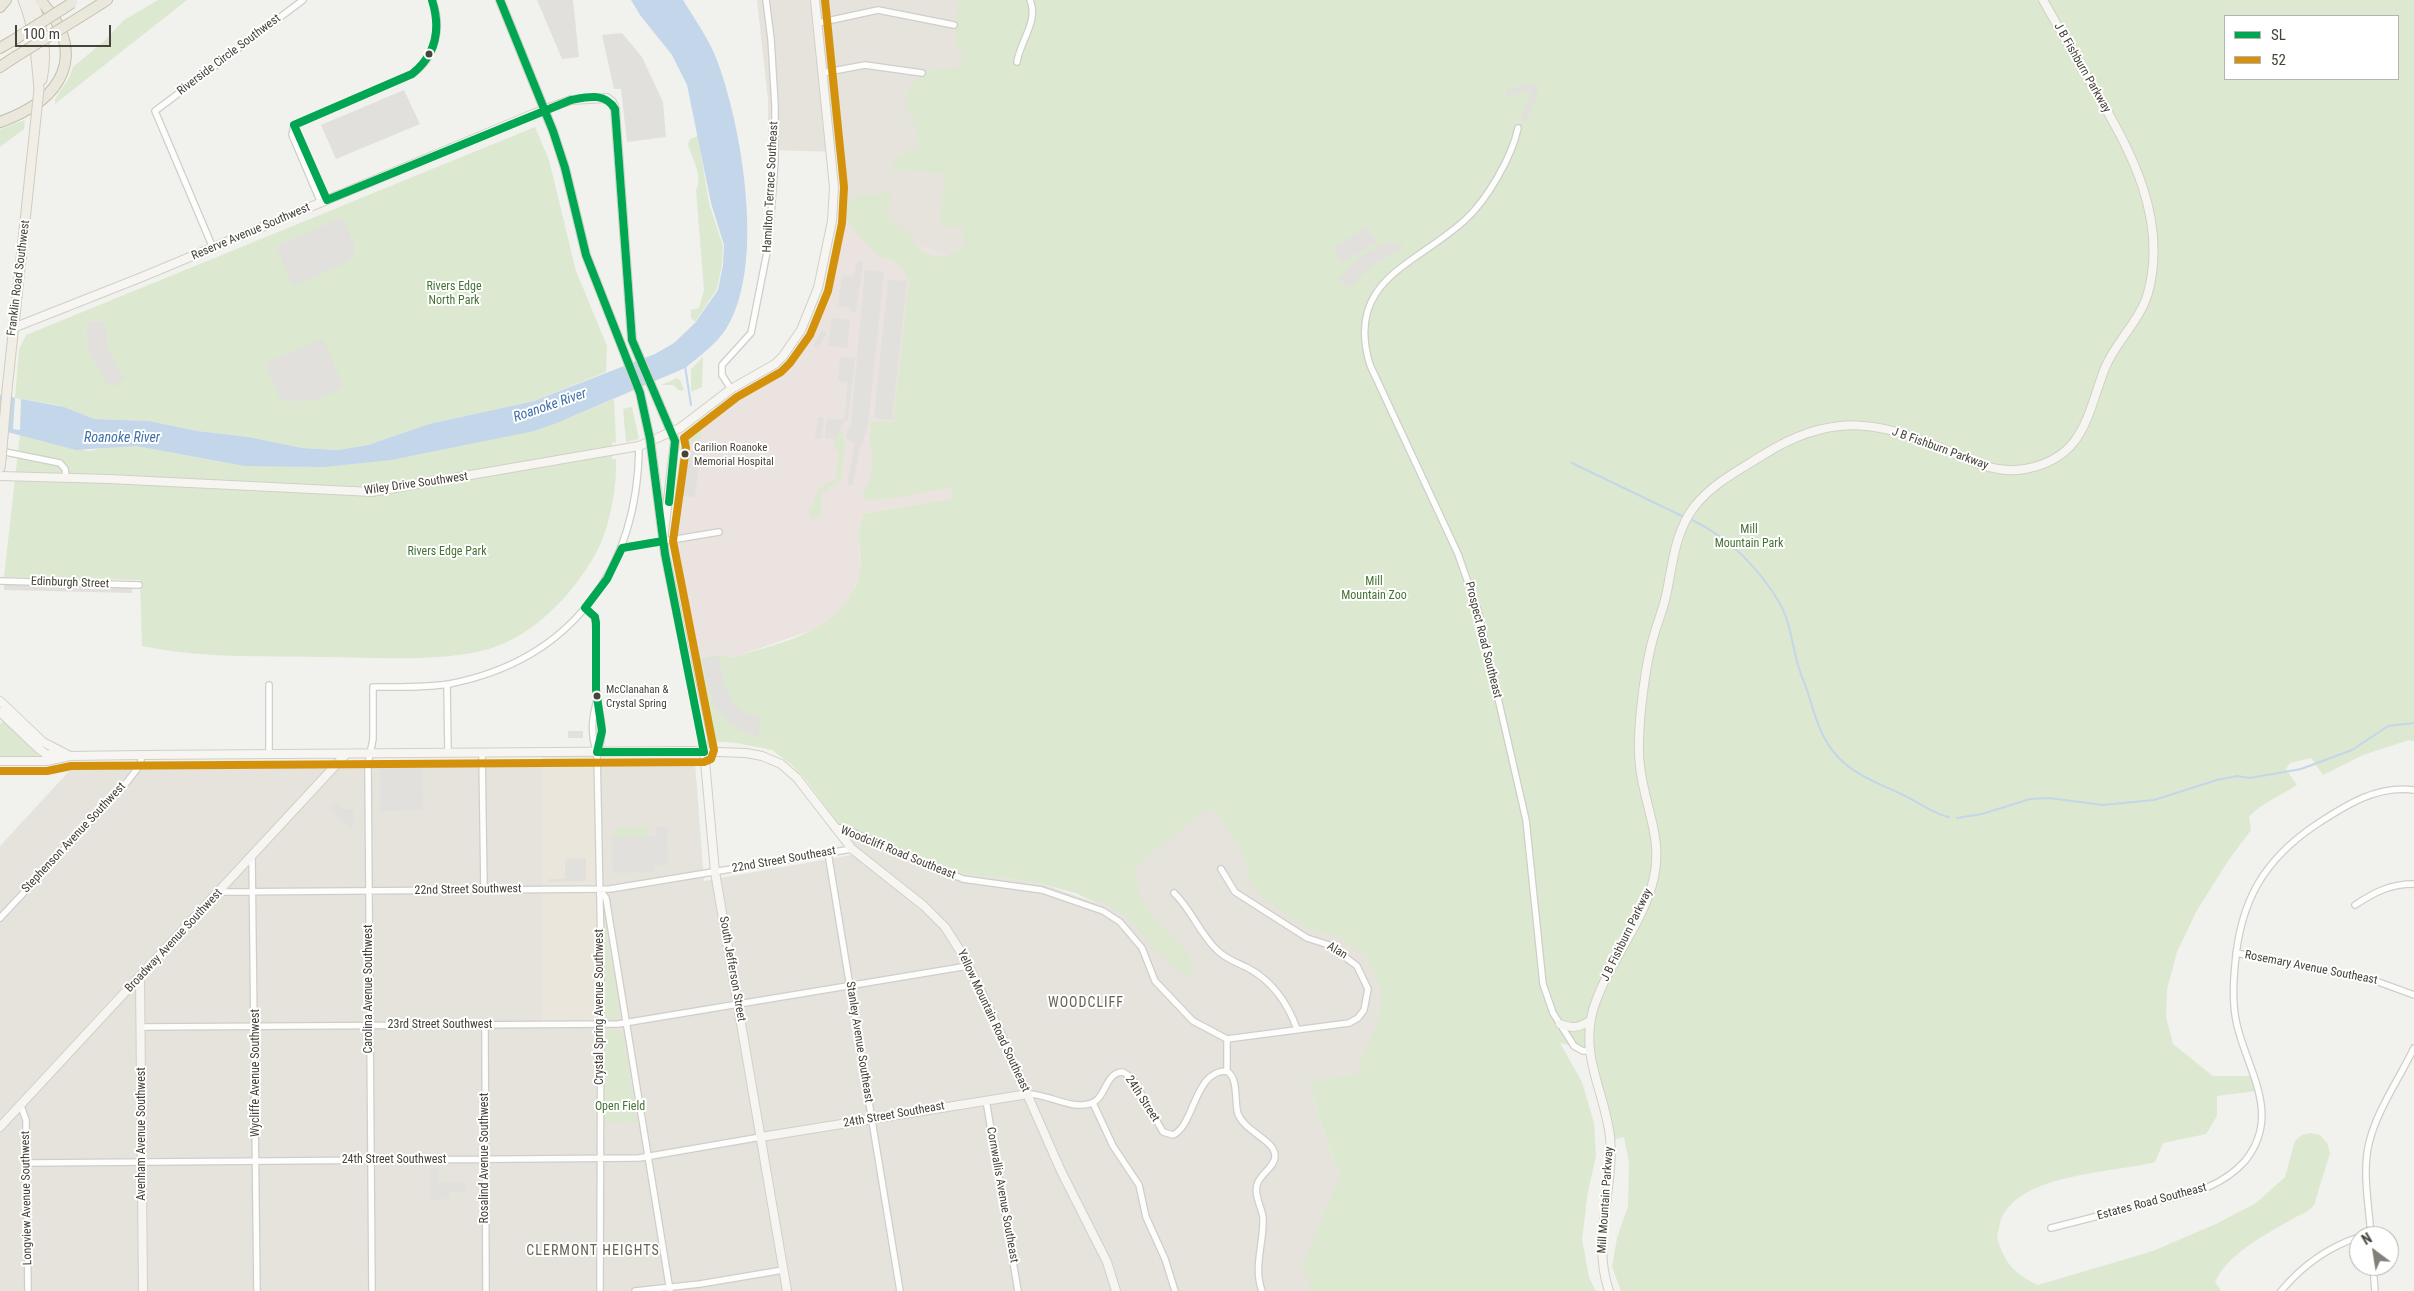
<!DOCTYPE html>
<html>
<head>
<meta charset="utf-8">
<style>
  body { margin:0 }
  #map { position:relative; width:2414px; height:1291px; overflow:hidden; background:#f1f1ed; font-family:"Roboto Condensed",sans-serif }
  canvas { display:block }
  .legend { position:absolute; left:2224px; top:15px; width:175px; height:65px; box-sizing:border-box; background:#fff; border:1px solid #b5b4b0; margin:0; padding:6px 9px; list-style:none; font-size:15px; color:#47433a }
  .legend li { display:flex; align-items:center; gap:10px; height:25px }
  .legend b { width:25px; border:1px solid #b5b4b0 }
  .north { position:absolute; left:2349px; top:1226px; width:50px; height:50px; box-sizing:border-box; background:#fff; border:1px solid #b5b4b0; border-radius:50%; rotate:329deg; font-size:14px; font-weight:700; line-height:20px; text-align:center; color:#47433a }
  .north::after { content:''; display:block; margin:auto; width:18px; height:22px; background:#828079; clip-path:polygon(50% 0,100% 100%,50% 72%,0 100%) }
  .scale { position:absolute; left:15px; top:25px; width:96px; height:22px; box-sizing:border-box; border:2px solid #47433a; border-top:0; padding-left:6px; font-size:15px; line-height:18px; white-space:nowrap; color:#47433a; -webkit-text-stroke:4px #fff; paint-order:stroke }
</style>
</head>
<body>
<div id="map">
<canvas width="2414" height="1291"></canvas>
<ul class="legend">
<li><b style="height:6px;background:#00a651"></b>SL</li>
<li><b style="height:6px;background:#d4920c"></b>52</li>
</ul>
<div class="north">N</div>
<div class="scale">100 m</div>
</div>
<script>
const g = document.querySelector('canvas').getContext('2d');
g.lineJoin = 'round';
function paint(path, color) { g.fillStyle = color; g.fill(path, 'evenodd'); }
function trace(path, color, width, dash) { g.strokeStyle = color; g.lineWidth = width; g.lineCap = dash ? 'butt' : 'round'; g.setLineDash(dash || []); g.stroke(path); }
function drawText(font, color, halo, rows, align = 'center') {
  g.font = font + ' "Roboto Condensed",sans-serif'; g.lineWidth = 4; g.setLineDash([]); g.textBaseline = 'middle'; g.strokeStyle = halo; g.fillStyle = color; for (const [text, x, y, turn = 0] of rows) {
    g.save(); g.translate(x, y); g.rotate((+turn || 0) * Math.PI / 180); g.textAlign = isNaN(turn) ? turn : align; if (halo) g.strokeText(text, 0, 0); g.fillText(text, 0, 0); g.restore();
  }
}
paint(new Path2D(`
  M 757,0 L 1014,0 L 962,204 L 968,262 L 844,221 L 844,170 L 841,152 L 768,150 L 768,100 Z
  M 1225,761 L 1419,1006 L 1356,1074 L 1309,1083 L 1321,1124 L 1340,1176 L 1312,1291 L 0,1291 L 0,846 L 72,768 L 215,765 L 542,764 L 542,1025 L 597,764 L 695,763 L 704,881 L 851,855 L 847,827 L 968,875 L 1008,878 L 1045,885 L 1099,904 Z`), '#e5e3dc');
paint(new Path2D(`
  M 597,752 L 601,1026 L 542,1025 L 542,753 Z`), '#ebe6db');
paint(new Path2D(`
  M 844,221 L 981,266 L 951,478 L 952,498 L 863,514 L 859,534 L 860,573 L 851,595 L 837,615 L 819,628 L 731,658 L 719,654 L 696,659 L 672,525 L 684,440 L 736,394 L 787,362 L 809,329 L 825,290 L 837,257 Z`), '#ebe3df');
paint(new Path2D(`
  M 158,0 L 187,0 L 55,104 L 55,99 L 69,78 L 73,67 L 103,42 L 124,20 Z
  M 958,0 L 2414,0 L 2414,741 L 2409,740 L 2363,755 L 2323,775 L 2311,758 L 2290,763 L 2286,769 L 2297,785 C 2281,796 2262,802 2249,817 L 2251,830 L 2228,861 L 2196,912 L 2177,952 L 2167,989 L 2166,1017 L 2173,1044 L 2213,1076 L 2251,1076 L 2256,1091 L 2217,1096 L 2217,1116 L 2206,1134 L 2163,1143 L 2155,1162 C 2114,1173 2014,1173 2000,1223 C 1999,1230 1996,1235 1998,1241 C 2006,1265 2015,1274 2038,1285 L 2153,1251 L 2216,1224 L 2256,1203 L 2285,1177 L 2295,1141 L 2302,1135 L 2310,1133 L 2320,1135 L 2327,1143 L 2330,1153 L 2314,1205 C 2308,1212 2302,1214 2294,1218 C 2267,1234 2229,1252 2215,1282 L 2221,1291 L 1621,1291 L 1612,1267 L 1617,1238 L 1628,1206 L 1629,1163 L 1624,1137 L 1612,1140 L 1591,1051 L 1560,1043 L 1582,1082 L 1594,1123 L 1596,1156 L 1588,1191 L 1582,1239 L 1589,1277 L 1596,1291 L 1312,1291 L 1303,1264 L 1340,1176 L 1321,1124 L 1309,1082 L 1356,1074 L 1380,1016 L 1381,987 L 1366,955 L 1338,937 L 1310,929 L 1264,900 L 1248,879 L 1245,857 L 1215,810 L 1206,810 L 1136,866 C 1129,915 1195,944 1194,972 L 1191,976 L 1184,976 L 1154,948 L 1127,917 L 1102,901 L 1099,904 L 1075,893 L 1046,885 L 1008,878 L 968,875 L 838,824 L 807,781 L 792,765 L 772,750 L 736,743 L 712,741 L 696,659 L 719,654 L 731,658 C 783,641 842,634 859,575 C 862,563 859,548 859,536 C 859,529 862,521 863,514 L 952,498 L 951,487 L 901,497 L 868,500 L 862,495 C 880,465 867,452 871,421 L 893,422 L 909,280 C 905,274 902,266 896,262 C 891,258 882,259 878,255 C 867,244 833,217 852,199 C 857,195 862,193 869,195 C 877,197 883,190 891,191 L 892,195 C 890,201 886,208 887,214 C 890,223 898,225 904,230 C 910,235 913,243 919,248 C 932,261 951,259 964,246 L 963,231 L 958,227 L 945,227 L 941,223 L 940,217 L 946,174 L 896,169 L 893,166 L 893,161 C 900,154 911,153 918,145 C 920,127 914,125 907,110 C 902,95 915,77 928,72 C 940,67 950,72 961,65 L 963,55 L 956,44 ZM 2225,16 L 2398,16 L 2398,79 L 2225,79 Z
  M 25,120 L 24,129 L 0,147 L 0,129 Z
  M 535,127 L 549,160 L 576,271 L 607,346 L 606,372 L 534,401 L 429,424 L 368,445 L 338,450 L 302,448 L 249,437 L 198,431 L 149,421 L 94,419 L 57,405 L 15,398 L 19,349 L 26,335 Z
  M 698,136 L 709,203 L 723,246 L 722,265 L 717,289 L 695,322 L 691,318 L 691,310 L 699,308 L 704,290 L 696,190 C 704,176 691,157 688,144 L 690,139 Z
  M 703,357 L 702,387 L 691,392 L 691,369 Z
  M 677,378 L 680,380 L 684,390 L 680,391 L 673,385 L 661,385 Z
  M 614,399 L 616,442 L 612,443 L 612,459 L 616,459 C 617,488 610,527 596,553 C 572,597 528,642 477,652 C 426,662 371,657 319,657 C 260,656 201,658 142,646 L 140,580 L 4,577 L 20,434 L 89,451 L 114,446 L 136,446 L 244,466 L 557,423 Z
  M 632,407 L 639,439 L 626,442 L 623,409 Z
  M 700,425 L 702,427 L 701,438 L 691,442 L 686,456 L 682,456 L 683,451 L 680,450 L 685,437 Z
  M 843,430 L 845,446 L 841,478 L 821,495 L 821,514 L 817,517 L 810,517 L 809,512 C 821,492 810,491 836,479 L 839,450 L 834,449 C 833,443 837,432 843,430 Z
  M 682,459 L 675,513 L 682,514 L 679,527 L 674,529 L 671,526 L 672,520 L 679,460 Z
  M 3,721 L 40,757 L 0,757 L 0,724 Z
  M 650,827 L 647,836 L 613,838 L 613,828 Z
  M 603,907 L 619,1014 L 613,1021 L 608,1019 L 605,1014 Z
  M 613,1030 L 620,1032 L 623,1037 L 637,1122 L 605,1123 L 605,1037 L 607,1033 Z`), '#dce9d0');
paint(new Path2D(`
  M 537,0 L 573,0 L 579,57 L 562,59 Z
  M 622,33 L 642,57 L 663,102 L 666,137 L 627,142 L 621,89 L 614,89 L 602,35 Z
  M 1528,84 L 1535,85 L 1538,89 L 1537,96 L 1526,122 L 1520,120 L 1531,91 L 1507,96 L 1506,90 Z
  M 404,90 L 420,124 L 336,159 L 321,125 Z
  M 343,217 L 354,245 L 353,256 L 344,264 L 293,286 L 276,246 Z
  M 1367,227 L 1377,242 L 1342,263 L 1333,248 Z
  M 1386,242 L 1402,244 L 1403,248 L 1370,267 L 1350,288 L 1338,279 L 1361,256 Z
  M 857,261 L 863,262 L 856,312 L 850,311 L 850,308 L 838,306 L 842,275 L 854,277 Z
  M 865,270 L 884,272 L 868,425 L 860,449 L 853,485 L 847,485 L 855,443 L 845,438 L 851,423 Z
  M 888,280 L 907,281 L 892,420 L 874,418 Z
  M 832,318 L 850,320 L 847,348 L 828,346 Z
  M 87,322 L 105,322 L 108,350 L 117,368 L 125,378 L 114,387 L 106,383 L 91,356 L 87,342 Z
  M 822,330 L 827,333 L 818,348 L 813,345 Z
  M 323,339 L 344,388 L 314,401 L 281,401 L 265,363 Z
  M 840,357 L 855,358 L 848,421 L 844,421 L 836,439 L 825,438 L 827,419 L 844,420 L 848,382 L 838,381 Z
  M 818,417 L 824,418 L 821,439 L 815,439 Z
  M 690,451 L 700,452 L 695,497 L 683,496 L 681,513 L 676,513 L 682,459 L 688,459 Z
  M 4,583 L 132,587 L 132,593 L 4,590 Z
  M 718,656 L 725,685 L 732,701 L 744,712 L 761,718 L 758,736 L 746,733 L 730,724 L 715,707 L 707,685 L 702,659 Z
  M 568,731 L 583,731 L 583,738 L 568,738 Z
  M 422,766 L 423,810 L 380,811 L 380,767 Z
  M 335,802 L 344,809 L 353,809 L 354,823 L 350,828 L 329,808 Z
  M 656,827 L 669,827 L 667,833 L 668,864 L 654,866 L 654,872 L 613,873 L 612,838 L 656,836 Z
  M 586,858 L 586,881 L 549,882 L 549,879 L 565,879 L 565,859 Z
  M 437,1168 L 438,1182 L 465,1182 L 467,1191 L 449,1192 L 449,1199 L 430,1200 L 430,1169 Z`), '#e1e0dd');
paint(new Path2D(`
  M 631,0 L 683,0 C 695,20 710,40 718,63 C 742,129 766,266 726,329 C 716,344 699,357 685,368 L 557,423 L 534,431 L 391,460 L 324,467 L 244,466 L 136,446 L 76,450 L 0,430 L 0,395 L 64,407 L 94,419 L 149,421 L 198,431 L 249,437 L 302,448 L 338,450 L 368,445 L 429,424 L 534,401 L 655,354 L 674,343 L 695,323 L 718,290 L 723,265 L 724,245 L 711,203 L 687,85 L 672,55 L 640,15 Z`), '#c3d6ea');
paint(new Path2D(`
  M 15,398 L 21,399 L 20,430 L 13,429 Z`), '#f1f1ed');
trace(new Path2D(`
  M 685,366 L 691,405
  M 1572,463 L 1682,516
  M 1692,520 C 1728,537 1759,568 1779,602 C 1791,622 1792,647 1799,668 C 1801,676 1805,684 1808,693 C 1815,716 1821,740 1839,758 C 1855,775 1880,784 1901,794 C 1915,800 1935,815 1949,817
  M 1957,818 L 1982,814 L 2030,799 L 2049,798 L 2103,805 L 2154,800 L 2217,780 L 2237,776 L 2250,778 L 2301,769 L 2352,750 L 2388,726 L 2414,723`), '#c3d6ea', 2);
trace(new Path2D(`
  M 596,630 L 597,700`), '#cfcec9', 5.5, [5.5, 3]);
const street = new Path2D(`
  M 818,23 L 878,10 L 954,25
  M 1017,62 C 1020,41 1039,21 1030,0
  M 822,73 L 865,65 L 922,73
  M 294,125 L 412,74 C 436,58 443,26 432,0
  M 294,125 L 292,135 L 321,203
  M 294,125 L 327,200
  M 1518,128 C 1512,157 1487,200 1465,220 C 1416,265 1344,280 1370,365 L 1458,554 L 1478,611 L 1526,820 L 1543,984 L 1553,1013 L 1574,1046 L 1583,1051 L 1589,1051
  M 213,248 L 155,111 L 303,0
  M 731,389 L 722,375 L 722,365 L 751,333 L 769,242 L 775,160 L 775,105 L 771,39 L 766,0
  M 0,451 L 60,463 L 65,469 L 66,477
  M 622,548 L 719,532
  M 0,581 L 139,585
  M 585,608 L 595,617 L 596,630
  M 447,684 L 448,753
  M 597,700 C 592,718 590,734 597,752 L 601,952 L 600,1291
  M 597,752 C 605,734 602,720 597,701
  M 482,753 L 484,889
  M 269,755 L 269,685
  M 834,827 L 845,829 L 963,879 L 1042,890 L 1103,911 L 1120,922 L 1142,948 L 1155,981 L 1193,1021 L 1227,1039
  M 828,853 L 900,1291
  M 252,856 L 257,1291
  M 1221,869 L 1235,892 L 1307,938 L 1329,945 L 1357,966 L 1368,989 L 1364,1010 L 1358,1018 L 1349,1023 L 1227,1039
  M 599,889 L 606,898 L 670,1291
  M 219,892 L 610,889 L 852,849
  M 1174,893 C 1192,910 1200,935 1218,951 C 1226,959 1238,963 1248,968 C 1272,981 1288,1004 1297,1029
  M 2355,905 C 2375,892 2390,884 2414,884
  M 0,918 L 127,782 L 140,765 L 142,755
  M 2236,953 L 2373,980 L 2414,995
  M 485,1026 L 486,1291
  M 141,1027 L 618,1024 L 968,966
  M 1227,1071 C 1239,1079 1234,1101 1238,1114 C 1245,1132 1275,1140 1275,1156 C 1275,1168 1259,1174 1257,1185 C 1254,1197 1262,1207 1263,1218 C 1264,1243 1253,1267 1262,1291
  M 1227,1071 L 1227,1039
  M 1028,1094 C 1048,1094 1069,1109 1089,1104 C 1107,1100 1104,1072 1123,1072 L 1132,1078 L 1163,1132 L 1173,1135 C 1195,1125 1194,1070 1227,1071
  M 986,1100 L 1018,1291
  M 1093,1103 L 1113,1146 L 1139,1185 L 1146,1217 L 1165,1259 L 1175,1291
  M 21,1106 L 26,1120 L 28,1291
  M 27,1163 L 639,1158 L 761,1137
  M 2051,1228 C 2086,1219 2122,1210 2157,1201 C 2174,1197 2192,1194 2208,1187 C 2222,1181 2235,1172 2245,1161 C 2282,1115 2248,1072 2237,1025 C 2232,1005 2233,985 2235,965 C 2240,902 2263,860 2317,824 C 2346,805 2377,785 2414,790
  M 2363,1236 L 2371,1234
  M 2371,1236 C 2369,1206 2362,1172 2369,1143 C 2377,1110 2399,1079 2414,1048
  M 2373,1266 L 2375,1291
  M 372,1291 L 368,764 L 373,739 L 373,687 C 398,687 424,688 449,684 C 572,660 638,569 639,446
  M 635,1291 L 700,1284 L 783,1270
  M 2281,1291 C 2302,1266 2328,1247 2359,1237`);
const secondary = new Path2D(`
  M 500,0 L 553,131
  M 13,328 L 142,277 L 533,114 L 571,100 L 607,98 L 612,102 L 615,109 L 632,340 L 675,441 L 663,541
  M 0,476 L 109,479 L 372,492 L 639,446 L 680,428 L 731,389 L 775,364 L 783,356 L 801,330 L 818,288 L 832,221 L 834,187 L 815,0
  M 655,476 L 665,554 L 683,641
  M 684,647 L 703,739 L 715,872 L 787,1291
  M 0,701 L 43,742 L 70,756
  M 0,712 L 39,749 L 46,754 L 59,755
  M 0,761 L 46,761 L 70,756 L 142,755 L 691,751 L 746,753 L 762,756 L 781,764 L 797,778 L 852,849 L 924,906 L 945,927 L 964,957 L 994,1019 L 1061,1171 L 1107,1262 L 1116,1291
  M 140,978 L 143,1291
  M 1560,1024 C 1571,1029 1580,1028 1591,1020
  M 0,1127 L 346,754
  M 761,1137 L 1028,1094
  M 1609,1291 C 1591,1240 1615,1189 1610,1137 C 1605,1092 1580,1058 1593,1010 C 1607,963 1644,924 1654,877 C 1663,837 1644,805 1640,766 C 1636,736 1644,676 1651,646 C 1655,629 1662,613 1666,596 C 1673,564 1674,534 1694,507 C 1712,484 1739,470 1763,455 C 1833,411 1879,421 1951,452 C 1975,463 1998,474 2025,469 C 2085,458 2087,414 2105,368 C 2116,341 2140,321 2148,293 C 2168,219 2131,151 2095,90 C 2077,60 2060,30 2043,0`);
const primary = new Path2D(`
  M 23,0 C 35,29 36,58 39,89
  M 32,0 C 43,24 48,55 42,80
  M 7,390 L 21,259
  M 0,468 L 1,460`);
const highway = new Path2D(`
  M 0,7 L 6,0
  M 80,17 L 107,0
  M 0,48 L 12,41
  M 0,67 L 15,57
  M 0,122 C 62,100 90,55 40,0`);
trace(street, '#cfceca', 8);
trace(secondary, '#d1d0c6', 10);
trace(primary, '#d1cdbd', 11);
trace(highway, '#c6bfac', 12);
trace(street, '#fdfdfc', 5.5);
trace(secondary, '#f6f5f1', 8);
trace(primary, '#f0eee6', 9);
trace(highway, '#eae8dd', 10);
const secondaryBridge = new Path2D(`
  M 553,131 L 565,168 L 586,255 L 640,393 L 650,439 L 655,476`);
const primaryBridge = new Path2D(`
  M 21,259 L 39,89
  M 1,460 L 7,390`);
const highwayBridge = new Path2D(`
  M 12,41 L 72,3
  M 15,57 L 80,17`);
trace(secondaryBridge, '#d1d0c6', 10, []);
trace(primaryBridge, '#d1cdbd', 11, []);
trace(highwayBridge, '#c6bfac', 12, []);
trace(secondaryBridge, '#f6f5f1', 8);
trace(primaryBridge, '#f0eee6', 9);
trace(highwayBridge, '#eae8dd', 10);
trace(new Path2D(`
  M 432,0 C 441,29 436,55 412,74 L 294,125 L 327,200 L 571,100 C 587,97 605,92 615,109 L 632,340 L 675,441 L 669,502
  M 500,0 L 553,131 L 565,168 L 586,255 L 640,393 L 650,439 L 665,554 L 704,752 L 597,752 L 602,731 L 596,690 L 596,623 L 595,617 L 585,608 L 607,579 L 622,548 L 663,541`), '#00a651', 8);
trace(new Path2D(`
  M 0,771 L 47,771 L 71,766 L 704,762 L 711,759 L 714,750 L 673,541 L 686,448 L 684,438 L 737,397 L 781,372 L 790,363 L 810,335 L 828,291 L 842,223 L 844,187 L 825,0`), '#d4920c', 8);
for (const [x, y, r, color] of [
  [429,54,4.5,"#47433a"],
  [685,454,4.5,"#47433a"],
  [597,696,4.5,"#47433a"]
]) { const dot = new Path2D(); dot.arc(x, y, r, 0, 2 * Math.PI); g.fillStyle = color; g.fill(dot); trace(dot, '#fff', 2); }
drawText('11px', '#47433a', '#fff', [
  ["Carilion Roanoke",694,448],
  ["Memorial Hospital",694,462],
  ["McClanahan &",606,690],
  ["Crystal Spring",606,704]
], 'left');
drawText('12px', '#47433a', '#fff', [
  ["Riverside Circle Southwest",229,55,-37],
  ["J B Fishburn Parkway",2082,68,60],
  ["Hamilton Terrace Southeast",771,187,-87],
  ["Reserve Avenue Southwest",251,232,-23],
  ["Franklin Road Southwest",19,278,-83],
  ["J B Fishburn Parkway",1940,449,20],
  ["Wiley Drive Southwest",416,484,-8],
  ["Edinburgh Street",70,583,2],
  ["Prospect Road Southeast",1483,640,76],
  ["Stephenson Avenue Southwest",74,838,-47],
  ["Woodcliff Road Southeast",898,853,22],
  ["22nd Street Southeast",784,860,-10],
  ["22nd Street Southwest",468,890,-1],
  ["J B Fishburn Parkway",1627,935,-64],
  ["Broadway Avenue Southwest",174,941,-47],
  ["Alan",1337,951,31],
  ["Rosemary Avenue Southeast",2311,968,11],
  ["South Jefferson Street",732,969,80],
  ["Carolina Avenue Southwest",369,989,-90],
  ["Crystal Spring Avenue Southwest",600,1007,-90],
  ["Yellow Mountain Road Southeast",993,1021,65],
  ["23rd Street Southwest",440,1025],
  ["Stanley Avenue Southeast",859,1042,81],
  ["Wycliffe Avenue Southwest",256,1073,-90],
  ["24th Street",1142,1099,57],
  ["24th Street Southeast",894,1115,-10],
  ["Avenham Avenue Southwest",142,1134,-90],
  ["Rosalind Avenue Southwest",485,1158,-90],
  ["24th Street Southwest",394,1160],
  ["Cornwallis Avenue Southeast",1002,1195,80],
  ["Longview Avenue Southwest",27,1198,-91],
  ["Mill Mountain Parkway",1606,1200,-86],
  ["Estates Road Southeast",2152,1202,-15]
]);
drawText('12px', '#447233', '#fff', [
  ["Rivers Edge",454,287],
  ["North Park",454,301],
  ["Mill",1749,530],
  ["Mountain Park",1749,544],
  ["Rivers Edge Park",447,552],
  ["Mill",1374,582],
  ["Mountain Zoo",1374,596],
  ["Open Field",620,1107]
]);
drawText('italic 14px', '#3f70a7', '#fff', [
  ["Roanoke River",550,406,-19],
  ["Roanoke River",122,438]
]);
g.letterSpacing = '1px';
drawText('14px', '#686252', '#fff', [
  ["WOODCLIFF",1086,1003],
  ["CLERMONT HEIGHTS",593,1251]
]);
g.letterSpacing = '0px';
</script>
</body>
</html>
